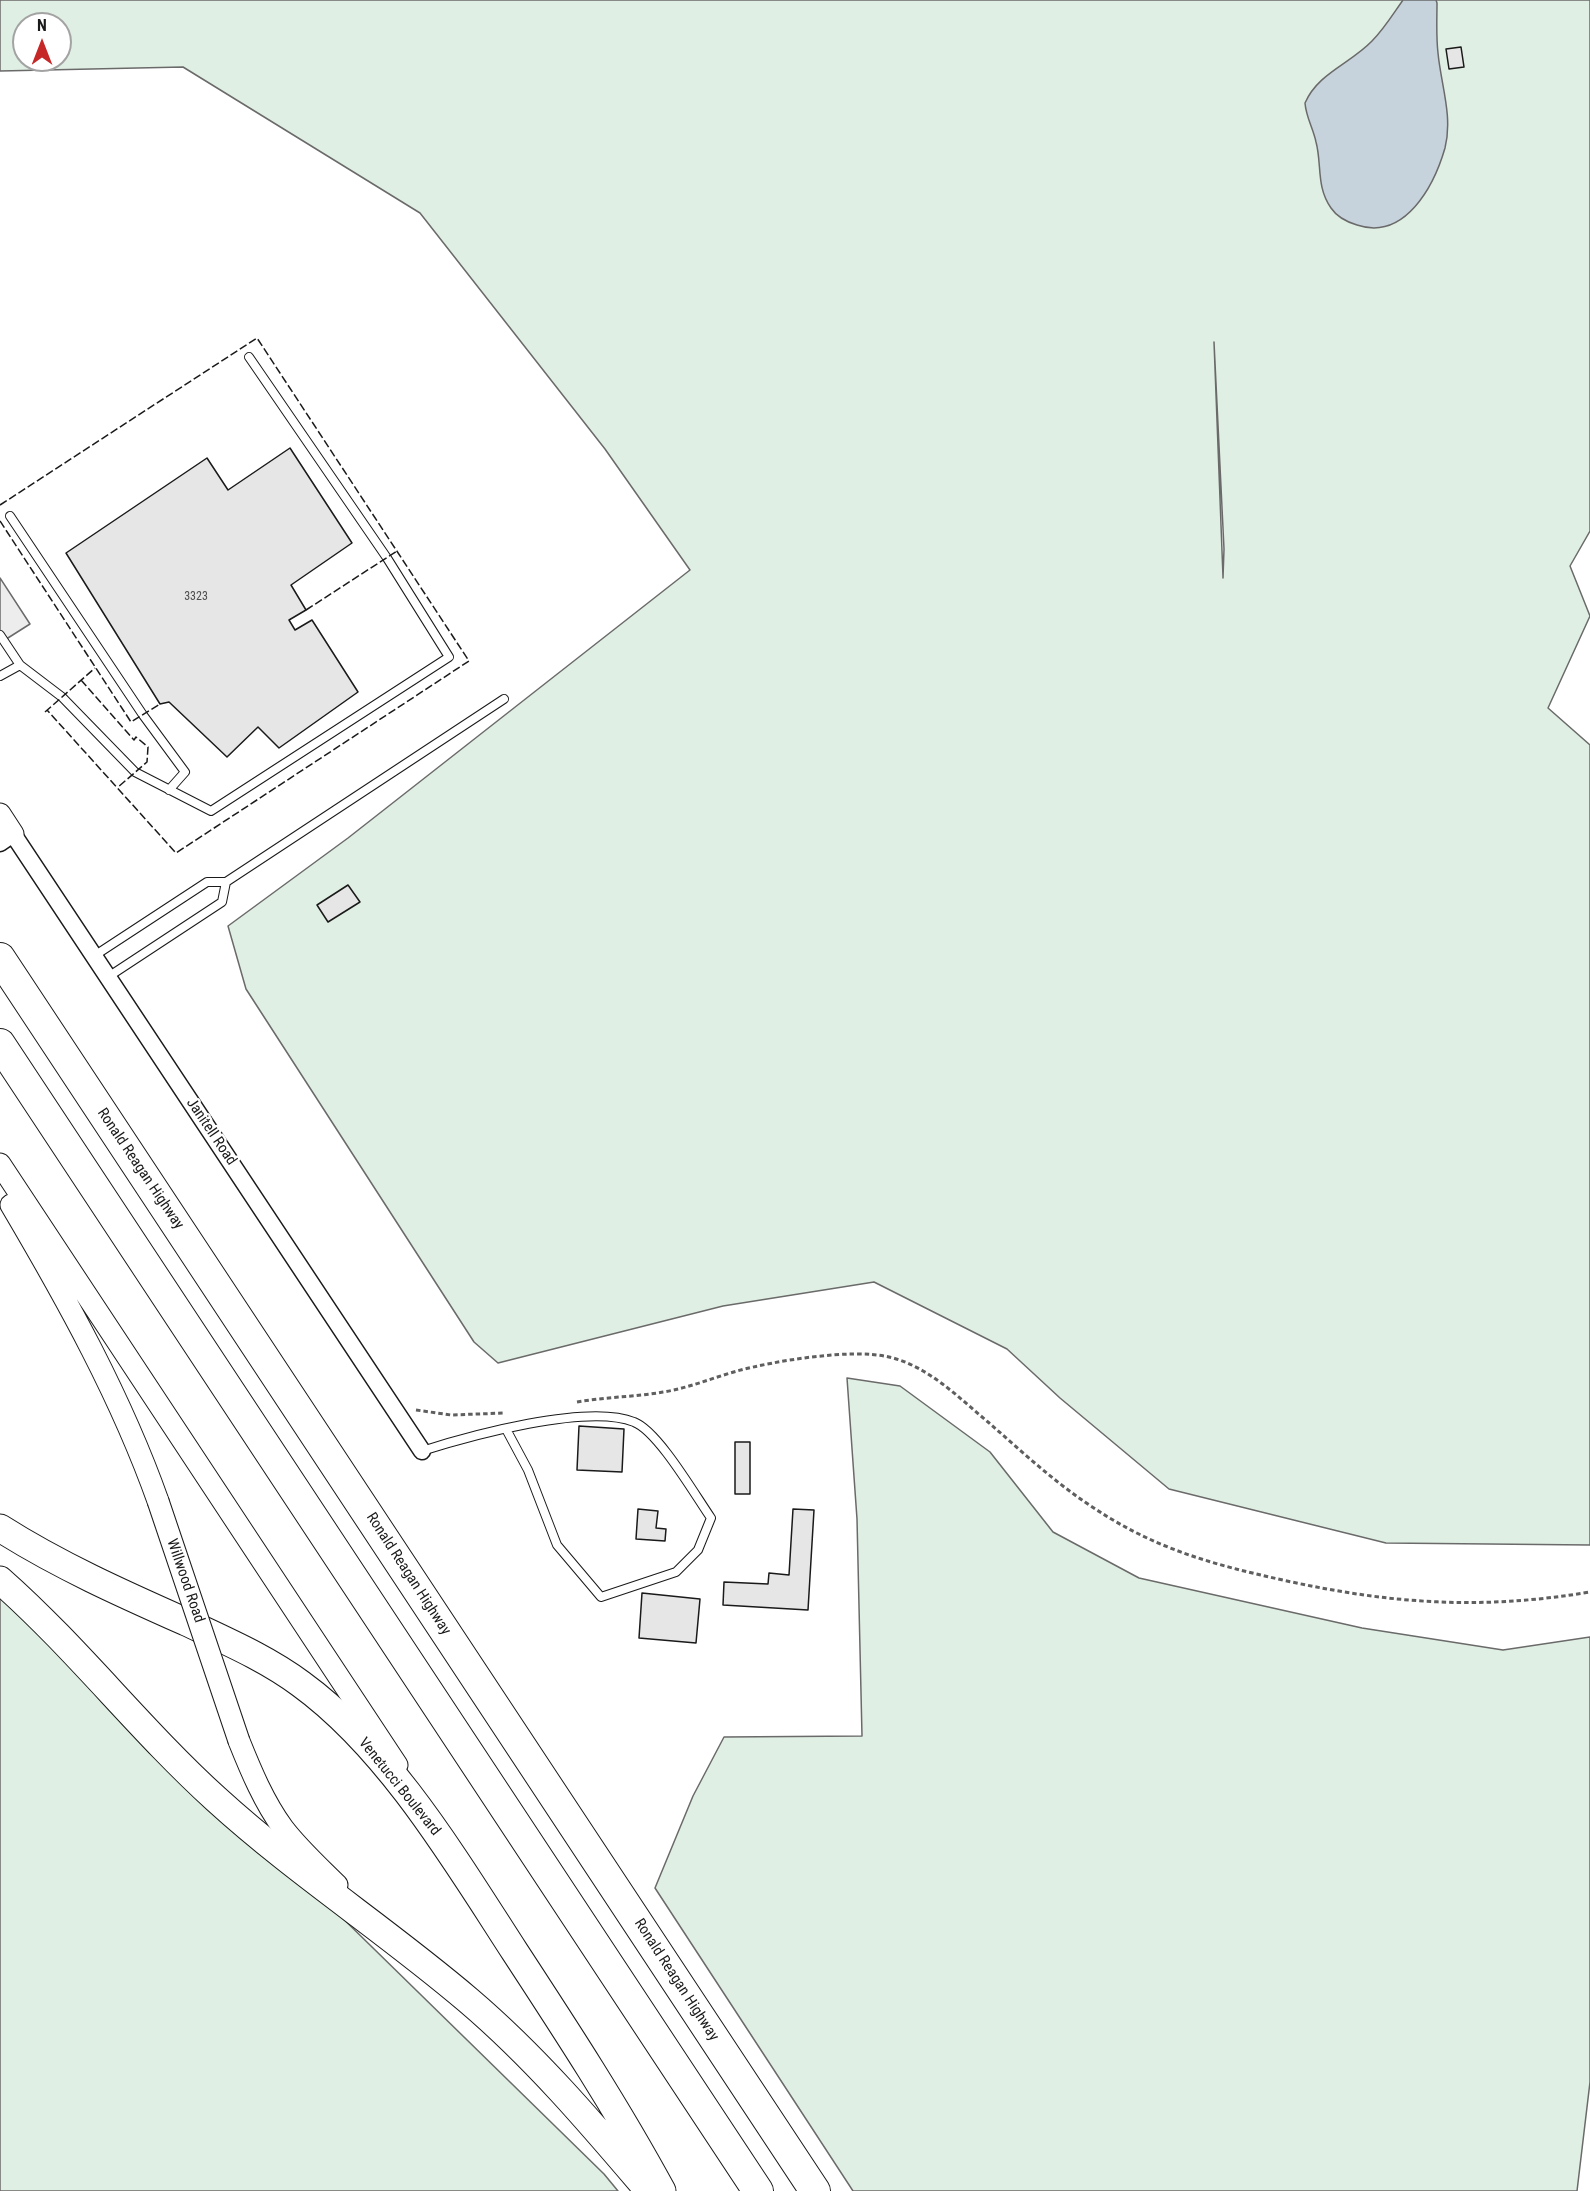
<!DOCTYPE html>
<html>
<head>
<meta charset="utf-8">
<style>
  body { margin:0 }
  #map { position:relative; width:1590px; height:2191px; overflow:hidden; background:#fff; font-family:"Roboto Condensed",sans-serif }
  canvas { display:block }
  .north { position:absolute; left:12px; top:12px; width:60px; height:60px; box-sizing:border-box; background:#fff; border:2px solid #a3a3a3; border-radius:50%; rotate:0deg; font-size:16px; font-weight:700; line-height:24px; text-align:center; color:#1a1a1a }
  .north::after { content:''; display:block; margin:auto; width:21px; height:27px; background:#c62828; clip-path:polygon(50% 0,100% 100%,50% 72%,0 100%) }
</style>
</head>
<body>
<div id="map">
<canvas width="1590" height="2191"></canvas>
<div class="north">N</div>
</div>
<script>
const g = document.querySelector('canvas').getContext('2d');
g.lineJoin = 'round';
function paint(path, color) { g.fillStyle = color; g.fill(path, 'evenodd'); }
function trace(path, color, width, dash) { g.strokeStyle = color; g.lineWidth = width; g.lineCap = dash ? 'butt' : 'round'; g.setLineDash(dash || []); g.stroke(path); }
function drawText(font, color, halo, rows, align = 'center') {
  g.font = font + ' "Roboto Condensed",sans-serif'; g.lineWidth = 4.5; g.setLineDash([]); g.textBaseline = 'middle'; g.strokeStyle = halo; g.fillStyle = color; for (const [text, x, y, turn = 0] of rows) {
    g.save(); g.translate(x, y); g.rotate((+turn || 0) * Math.PI / 180); g.textAlign = isNaN(turn) ? turn : align; if (halo) g.strokeText(text, 0, 0); g.fillText(text, 0, 0); g.restore();
  }
}
const green = new Path2D(`
  M 0,0 L 1590,0 L 1590,531 L 1570,566 L 1590,616 L 1548,708 L 1590,745 L 1590,1545 L 1386,1543 L 1169,1489 L 1060,1398 L 1007,1349 L 874,1282 L 723,1306 L 498,1363 L 474,1342 L 246,989 L 228,926 L 348,838 L 690,570 L 605,449 L 420,213 L 183,67 L 0,71 ZM 24,24 L 60,24 L 60,60 L 24,60 ZM 1214,342 L 1224,549 L 1223,578 L 1223,577 Z
  M 847,1378 L 900,1386 L 990,1452 L 1053,1532 L 1139,1578 L 1362,1628 L 1503,1650 L 1590,1637 L 1590,2082 L 1577,2191 L 853,2191 L 655,1888 L 693,1796 L 724,1737 L 862,1736 L 857,1519 Z
  M 0,1583 L 604,2174 L 618,2191 L 0,2191 Z`);
paint(green, '#e0efe3');
trace(green, '#6a6a6a', 1.5);
const parking = new Path2D(`
  M 0,578 L 30,624 L 0,643 Z`);
paint(parking, '#ededed');
trace(parking, '#6a6a6a', 1.5);
const water = new Path2D(`
  M 1403,0 L 1436,0 L 1437,3 C 1437,19 1436,36 1438,53 C 1441,85 1453,116 1445,148 C 1434,186 1405,241 1357,225 C 1347,222 1337,217 1331,208 C 1316,187 1322,164 1316,142 C 1313,128 1306,117 1305,103 C 1318,73 1350,64 1372,41 C 1384,29 1393,14 1403,0 Z`);
paint(water, '#c6d2dc');
trace(water, '#6a6a6a', 1.5);
const building = new Path2D(`
  M 1461,47 L 1464,67 L 1449,69 L 1446,49 Z
  M 290,448 L 352,543 L 291,585 L 306,610 L 289,620 L 295,630 L 312,620 L 358,692 L 279,748 L 258,727 L 227,757 L 169,702 L 160,704 L 66,553 L 207,458 L 228,490 Z
  M 348,885 L 360,902 L 328,922 L 317,905 Z
  M 579,1426 L 624,1429 L 622,1472 L 577,1470 Z
  M 735,1442 L 750,1442 L 750,1494 L 735,1494 Z
  M 638,1509 L 658,1511 L 656,1528 L 666,1529 L 665,1541 L 636,1539 Z
  M 793,1509 L 814,1510 L 808,1610 L 723,1605 L 724,1582 L 768,1584 L 769,1573 L 789,1575 Z
  M 642,1593 L 700,1599 L 696,1643 L 639,1638 Z`);
paint(building, '#e6e6e6');
trace(building, '#1a1a1a', 1.5);
const service = new Path2D(`
  M 10,516 L 143,715 L 185,772 L 169,790
  M 0,635 L 20,665 L 0,676
  M 20,665 L 62,697 L 135,772 L 211,811 L 449,657 L 387,558 L 249,357
  M 94,956 L 207,882 L 226,882 L 504,699
  M 108,977 L 222,902 L 226,882
  M 422,1451 C 469,1436 588,1403 634,1422 C 658,1431 695,1495 711,1518 L 698,1550 L 676,1572 L 601,1597 L 557,1545 L 528,1470 L 506,1429`);
const minor = new Path2D(`
  M 0,843 L 13,834 L 422,1451`);
const tertiary = new Path2D(`
  M 0,814 L 13,834
  M 0,1164 L 397,1765
  M 11,1205 C 67,1300 121,1397 158,1501
  M 239,1741 C 251,1771 264,1802 283,1828 C 299,1849 318,1866 337,1885`);
const primary = new Path2D(`
  M 0,1528 C 58,1565 123,1594 186,1622 C 226,1641 266,1658 301,1684 C 389,1748 456,1861 515,1952 C 566,2030 617,2108 662,2191
  M 0,1580 C 77,1648 140,1730 216,1799 C 296,1872 386,1930 468,2000 C 535,2057 591,2123 648,2190`);
const motorway = new Path2D(`
  M 0,958 L 815,2191
  M 0,1044 L 758,2191`);
trace(service, '#1a1a1a', 10);
trace(minor, '#1a1a1a', 19);
trace(tertiary, '#1a1a1a', 23);
trace(primary, '#1a1a1a', 29);
trace(motorway, '#1a1a1a', 32);
trace(new Path2D(`
  M 577,1402 C 605,1397 635,1397 663,1392 C 689,1388 712,1378 737,1371 C 774,1361 852,1348 889,1357 C 928,1366 958,1397 988,1422 C 1019,1449 1051,1479 1085,1502 C 1151,1548 1210,1564 1287,1581 C 1393,1604 1482,1610 1590,1592
  M 416,1410 L 451,1415 L 505,1413`), '#5f5f5f', 3, [4.5, 3]);
trace(service, '#fff', 8);
trace(minor, '#fff', 16);
trace(tertiary, '#fff', 21);
trace(primary, '#fff', 27);
trace(motorway, '#fff', 30);
const tertiaryBridge = new Path2D(`
  M 158,1501 L 239,1741`);
trace(tertiaryBridge, '#1a1a1a', 23, []);
trace(tertiaryBridge, '#fff', 21);
trace(new Path2D(`
  M 0,505 L 257,338 L 469,661 L 176,853 L 47,710
  M 0,521 L 131,722 L 160,704
  M 306,610 L 397,551
  M 81,680 L 134,740 L 136,737 L 148,747 L 147,762 L 117,788
  M 45,712 L 95,668`), '#1a1a1a', 1.5, [8, 3]);
drawText('12px', '#4d4d4d', null, [
  ["3323",196,597]
]);
drawText('15px', '#1a1a1a', '#fff', [
  ["Janitell Road",211,1132,56],
  ["Ronald Reagan Highway",140,1169,56],
  ["Ronald Reagan Highway",408,1574,57],
  ["Willwood Road",185,1581,71],
  ["Venetucci Boulevard",399,1787,51],
  ["Ronald Reagan Highway",676,1980,57]
]);
</script>
</body>
</html>
